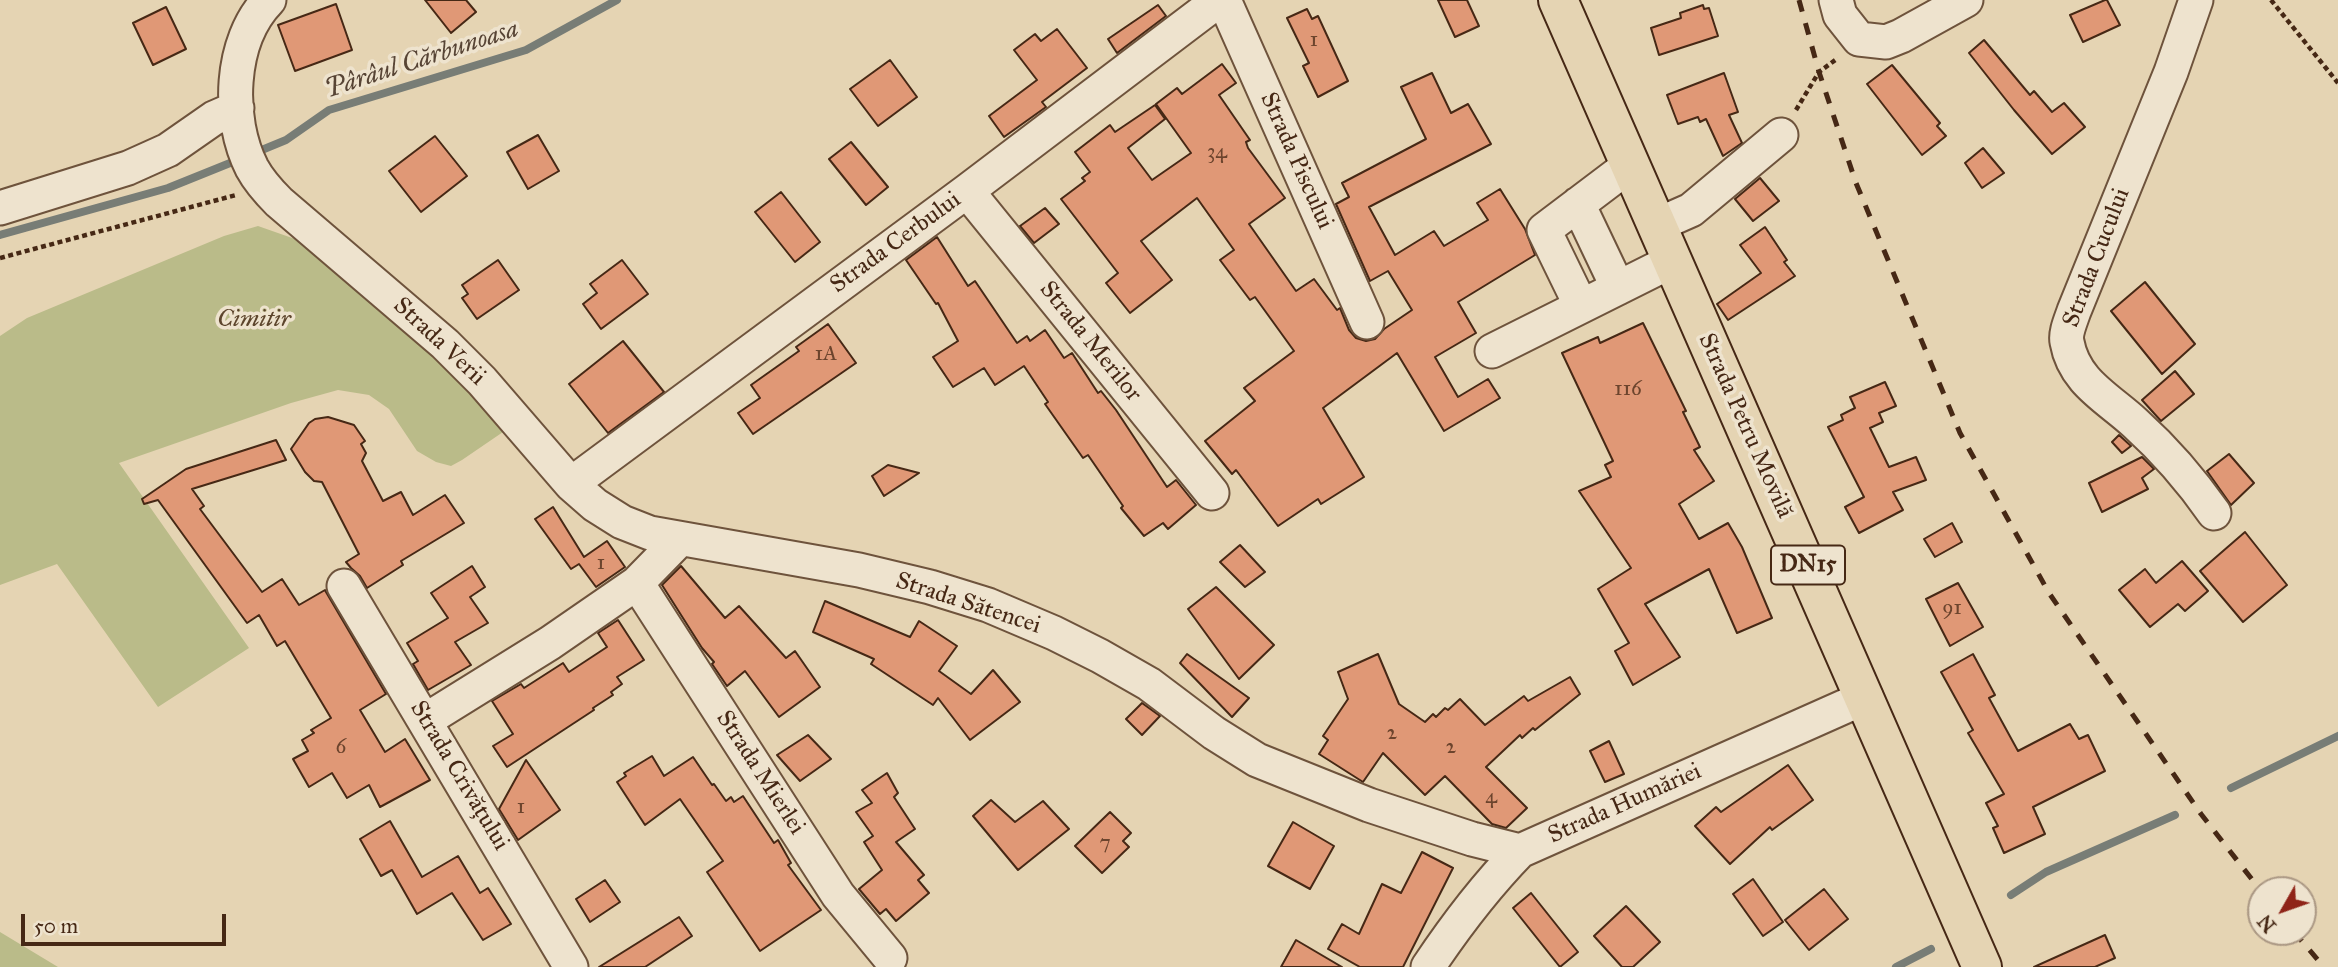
<!DOCTYPE html>
<html>
<head>
<meta charset="utf-8">
<style>
  body { margin:0 }
  #map { position:relative; width:2338px; height:967px; overflow:hidden; background:#e5d4b3; font-family:"IM FELL Great Primer",serif }
  canvas { display:block }
  .north { position:absolute; left:2247px; top:876px; width:70px; height:70px; box-sizing:border-box; background:#eee3ce; border:2px solid #ab9884; border-radius:50%; rotate:230deg; font-size:19px; font-weight:700; line-height:28px; text-align:center; color:#462815 }
  .north::after { content:''; display:block; margin:auto; width:24px; height:32px; background:#8f2418; clip-path:polygon(50% 0,100% 100%,50% 72%,0 100%) }
  .scale { position:absolute; left:21px; top:914px; width:205px; height:32px; box-sizing:border-box; border:4px solid #462815; border-top:0; padding-left:9px; font-size:21px; line-height:24px; white-space:nowrap; color:#462815; -webkit-text-stroke:5px #eee3ce; paint-order:stroke }
</style>
</head>
<body>
<div id="map">
<canvas width="2338" height="967"></canvas>
<div class="north">N</div>
<div class="scale">50 m</div>
</div>
<script>
const g = document.querySelector('canvas').getContext('2d');
g.lineJoin = 'round';
function paint(path, color) { g.fillStyle = color; g.fill(path, 'evenodd'); }
function trace(path, color, width, dash) { g.strokeStyle = color; g.lineWidth = width; g.lineCap = dash ? 'butt' : 'round'; g.setLineDash(dash || []); g.stroke(path); }
function drawText(font, color, halo, rows, align = 'center') {
  g.font = font + ' "IM FELL Great Primer",serif'; g.lineWidth = 7; g.setLineDash([]); g.textBaseline = 'middle'; g.strokeStyle = halo; g.fillStyle = color; for (const [text, x, y, turn = 0] of rows) {
    g.save(); g.translate(x, y); g.rotate((+turn || 0) * Math.PI / 180); g.textAlign = isNaN(turn) ? turn : align; if (halo) g.strokeText(text, 0, 0); g.fillText(text, 0, 0); g.restore();
  }
}
paint(new Path2D(`
  M 258,226 L 295,239 L 356,281 L 428,342 L 503,432 L 462,460 L 451,466 L 436,462 L 417,451 L 389,409 L 369,395 L 338,390 L 291,403 L 119,463 L 249,648 L 158,707 L 57,564 L 0,585 L 0,336 L 27,318 L 224,236 Z
  M 0,932 L 58,967 L 0,967 Z`), '#babb89');
trace(new Path2D(`
  M 252,154 L 286,140 L 329,110 L 526,50 L 617,0
  M 0,235 L 168,188 L 240,159
  M 2231,788 L 2338,736
  M 2011,895 L 2046,872 L 2175,815
  M 1896,967 L 1931,949`), '#787d76', 8);
const building = new Path2D(`
  M 425,0 L 466,0 L 476,12 L 451,33 Z
  M 1438,0 L 1467,0 L 1479,26 L 1455,37 Z
  M 2105,0 L 2107,0 L 2120,25 L 2083,42 L 2070,15 Z
  M 336,4 L 352,50 L 295,71 L 278,25 Z
  M 1158,5 L 1166,16 L 1117,53 L 1108,39 Z
  M 1703,5 L 1704,9 L 1709,8 L 1718,36 L 1659,55 L 1651,28 L 1681,18 L 1680,13 Z
  M 166,7 L 186,49 L 153,65 L 133,23 Z
  M 1307,9 L 1312,19 L 1318,16 L 1348,81 L 1318,97 L 1303,66 L 1309,63 L 1287,18 Z
  M 1057,29 L 1087,68 L 1042,102 L 1046,107 L 1004,137 L 989,116 L 1037,80 L 1014,50 L 1035,34 L 1041,41 Z
  M 1984,40 L 2030,95 L 2034,91 L 2052,112 L 2064,103 L 2085,127 L 2052,154 L 2014,110 L 1969,53 Z
  M 890,60 L 917,97 L 878,126 L 850,89 Z
  M 1222,64 L 1236,83 L 1219,95 L 1250,140 L 1246,142 L 1248,148 L 1285,198 L 1249,224 L 1296,291 L 1314,279 L 1337,310 L 1340,308 L 1349,330 L 1356,338 L 1366,341 L 1375,339 L 1384,329 L 1412,310 L 1388,271 L 1370,281 L 1336,204 L 1349,197 L 1342,183 L 1426,139 L 1401,87 L 1432,73 L 1451,113 L 1468,104 L 1491,144 L 1369,207 L 1395,255 L 1434,231 L 1444,246 L 1488,220 L 1477,203 L 1500,189 L 1525,229 L 1535,255 L 1458,302 L 1476,333 L 1435,357 L 1458,397 L 1488,379 L 1500,398 L 1444,431 L 1397,353 L 1323,408 L 1364,477 L 1321,504 L 1318,499 L 1278,526 L 1236,470 L 1232,474 L 1205,441 L 1255,401 L 1244,388 L 1294,351 L 1255,297 L 1250,300 L 1220,260 L 1234,250 L 1197,198 L 1141,241 L 1172,280 L 1130,313 L 1106,283 L 1118,273 L 1061,199 L 1085,181 L 1082,178 L 1090,172 L 1075,152 L 1110,125 L 1115,132 L 1155,105 L 1165,119 L 1128,148 L 1152,180 L 1191,153 L 1156,104 L 1177,88 L 1182,94 Z
  M 1892,65 L 1940,123 L 1937,126 L 1946,136 L 1922,155 L 1867,84 Z
  M 1724,73 L 1738,112 L 1729,115 L 1742,143 L 1723,156 L 1706,119 L 1700,122 L 1698,117 L 1678,124 L 1667,95 Z
  M 538,135 L 559,171 L 528,189 L 507,152 Z
  M 435,136 L 467,176 L 421,212 L 389,171 Z
  M 851,142 L 888,187 L 866,205 L 829,159 Z
  M 1983,148 L 2004,173 L 1982,188 L 1965,163 Z
  M 1760,178 L 1779,201 L 1753,221 L 1735,199 Z
  M 781,192 L 820,242 L 795,262 L 755,212 Z
  M 1045,208 L 1059,224 L 1034,243 L 1020,226 Z
  M 1765,227 L 1787,260 L 1784,262 L 1795,276 L 1728,320 L 1717,304 L 1761,273 L 1740,245 Z
  M 937,237 L 968,286 L 975,281 L 1017,343 L 1027,336 L 1030,341 L 1045,330 L 1064,358 L 1072,353 L 1098,393 L 1101,391 L 1116,410 L 1167,487 L 1176,480 L 1196,505 L 1168,529 L 1163,523 L 1144,536 L 1121,508 L 1123,506 L 1088,455 L 1083,458 L 1045,404 L 1048,402 L 1024,366 L 995,385 L 984,368 L 953,387 L 933,357 L 958,341 L 938,303 L 936,304 L 906,260 Z
  M 498,260 L 519,290 L 477,319 L 462,298 L 468,294 L 462,285 Z
  M 622,260 L 648,294 L 601,329 L 583,304 L 597,293 L 590,284 Z
  M 2145,282 L 2195,344 L 2162,374 L 2111,311 Z
  M 1643,323 L 1686,411 L 1683,412 L 1700,447 L 1694,450 L 1714,481 L 1679,504 L 1699,539 L 1728,523 L 1742,547 L 1772,618 L 1737,633 L 1709,569 L 1645,604 L 1680,657 L 1633,685 L 1615,651 L 1629,643 L 1598,589 L 1631,568 L 1579,491 L 1611,477 L 1605,465 L 1613,461 L 1562,353 L 1598,337 L 1600,343 Z
  M 828,324 L 856,363 L 753,434 L 738,413 L 760,398 L 751,385 L 799,351 L 796,347 Z
  M 623,341 L 664,392 L 608,433 L 569,384 Z
  M 2175,371 L 2194,394 L 2161,421 L 2142,400 Z
  M 1885,382 L 1896,406 L 1879,413 L 1883,422 L 1870,428 L 1889,467 L 1916,457 L 1926,480 L 1893,492 L 1903,510 L 1859,533 L 1845,507 L 1864,497 L 1828,427 L 1843,420 L 1841,415 L 1855,408 L 1850,397 Z
  M 328,417 L 354,425 L 365,441 L 361,444 L 366,453 L 362,461 L 383,501 L 401,492 L 413,515 L 445,495 L 464,523 L 401,561 L 403,565 L 367,588 L 360,576 L 351,568 L 346,562 L 359,554 L 322,482 L 314,481 L 305,472 L 291,449 L 309,423 L 315,419 Z
  M 2119,435 L 2131,446 L 2122,453 L 2112,442 Z
  M 276,440 L 286,460 L 192,489 L 204,506 L 200,509 L 262,592 L 282,579 L 299,605 L 325,590 L 326,592 L 386,694 L 360,710 L 385,752 L 405,739 L 430,780 L 380,807 L 369,785 L 347,798 L 332,773 L 309,787 L 293,759 L 308,751 L 302,740 L 314,733 L 311,730 L 331,718 L 285,641 L 277,646 L 259,615 L 247,623 L 158,500 L 144,504 L 142,499 L 186,469 Z
  M 2229,454 L 2254,483 L 2231,505 L 2207,471 Z
  M 2142,457 L 2154,469 L 2142,478 L 2148,489 L 2102,512 L 2089,483 Z
  M 888,465 L 919,473 L 884,496 L 872,476 Z
  M 553,507 L 584,557 L 607,541 L 625,567 L 596,587 L 579,564 L 571,569 L 535,519 Z
  M 1952,523 L 1962,542 L 1935,557 L 1924,539 Z
  M 2245,532 L 2287,585 L 2243,622 L 2200,571 Z
  M 1240,545 L 1265,572 L 1245,587 L 1220,562 Z
  M 2182,561 L 2208,591 L 2185,611 L 2178,604 L 2150,627 L 2119,590 L 2145,569 L 2156,583 Z
  M 472,566 L 485,587 L 470,597 L 488,623 L 455,642 L 471,665 L 428,690 L 413,664 L 418,661 L 407,643 L 448,618 L 431,593 Z
  M 681,566 L 725,618 L 739,606 L 786,658 L 795,651 L 820,687 L 779,717 L 745,671 L 727,686 L 712,664 L 714,662 L 702,648 L 662,585 Z
  M 1958,583 L 1983,627 L 1950,646 L 1926,599 Z
  M 1216,587 L 1274,645 L 1239,679 L 1188,609 Z
  M 825,601 L 910,637 L 919,621 L 957,646 L 939,671 L 971,694 L 993,670 L 1020,702 L 970,740 L 938,698 L 933,705 L 871,664 L 874,659 L 813,632 Z
  M 618,620 L 644,660 L 617,677 L 622,684 L 611,692 L 613,695 L 593,708 L 594,710 L 507,767 L 493,746 L 513,734 L 492,701 L 521,684 L 524,688 L 563,663 L 569,672 L 607,647 L 598,633 Z
  M 1187,654 L 1249,698 L 1232,717 L 1180,663 Z
  M 1378,654 L 1399,704 L 1425,722 L 1433,714 L 1436,717 L 1445,708 L 1448,710 L 1460,699 L 1485,725 L 1524,696 L 1528,701 L 1570,677 L 1580,694 L 1535,730 L 1533,728 L 1522,738 L 1520,735 L 1486,767 L 1527,808 L 1506,828 L 1492,824 L 1445,776 L 1425,795 L 1383,753 L 1363,782 L 1319,754 L 1328,740 L 1323,736 L 1348,699 L 1338,672 Z
  M 1973,654 L 1995,695 L 1989,698 L 2018,751 L 2070,724 L 2079,739 L 2088,735 L 2105,771 L 2033,807 L 2045,834 L 2004,853 L 1993,828 L 1998,826 L 1986,803 L 2004,794 L 1968,733 L 1973,730 L 1941,672 Z
  M 1142,703 L 1160,716 L 1142,735 L 1126,719 Z
  M 808,735 L 831,759 L 800,781 L 777,755 Z
  M 1609,741 L 1624,774 L 1605,782 L 1590,751 Z
  M 652,756 L 664,776 L 693,757 L 712,785 L 714,784 L 726,801 L 731,797 L 734,802 L 743,796 L 774,843 L 778,840 L 791,863 L 788,865 L 821,910 L 760,951 L 707,872 L 723,861 L 680,799 L 645,825 L 617,782 L 626,776 L 624,773 Z
  M 526,760 L 560,810 L 518,840 L 499,809 Z
  M 1788,765 L 1813,800 L 1772,830 L 1770,827 L 1730,864 L 1695,826 L 1716,807 L 1721,812 Z
  M 887,773 L 898,793 L 894,797 L 915,829 L 896,842 L 924,875 L 918,880 L 929,893 L 896,921 L 886,909 L 880,914 L 859,889 L 882,870 L 864,842 L 873,836 L 856,812 L 872,803 L 862,790 Z
  M 991,800 L 1015,822 L 1043,801 L 1069,829 L 1018,870 L 973,816 Z
  M 1110,812 L 1131,833 L 1123,841 L 1129,847 L 1102,873 L 1075,846 Z
  M 390,821 L 422,877 L 458,856 L 480,893 L 488,888 L 511,924 L 483,940 L 452,893 L 417,914 L 392,870 L 381,876 L 360,839 Z
  M 1293,822 L 1334,846 L 1310,889 L 1268,866 Z
  M 1422,852 L 1453,868 L 1403,967 L 1360,967 L 1328,949 L 1342,924 L 1359,934 L 1382,884 L 1401,893 Z
  M 1753,879 L 1783,922 L 1763,936 L 1733,894 Z
  M 605,880 L 620,902 L 590,922 L 576,899 Z
  M 1824,889 L 1848,919 L 1809,950 L 1785,920 Z
  M 1531,893 L 1578,952 L 1560,967 L 1513,908 Z
  M 1626,906 L 1660,942 L 1633,967 L 1622,967 L 1594,936 Z
  M 679,917 L 692,936 L 645,967 L 599,967 Z
  M 2105,935 L 2115,958 L 2095,967 L 2034,967 Z
  M 1296,940 L 1342,967 L 1281,967 Z`);
paint(building, '#e09876');
trace(building, '#462815', 2);
const minor = new Path2D(`
  M 269,0 C 229,41 227,119 252,168 C 259,181 269,192 279,202 L 445,344 L 482,381 L 571,484 L 595,505 L 622,522 L 650,533 L 859,570 L 930,587 L 988,605 L 1054,633 L 1100,656 L 1149,684 L 1214,733 L 1257,760 L 1369,805 L 1472,839 L 1520,851
  M 1224,0 L 1367,322
  M 1836,0 L 1840,15 L 1859,39 L 1886,42 L 1901,36 L 1966,0
  M 2196,0 L 2171,72 L 2074,311 C 2071,320 2065,333 2067,342 C 2074,382 2108,398 2135,423 C 2166,451 2191,480 2214,513
  M 967,191 L 1212,493
  M 1578,204 L 1618,288
  M 0,208 L 128,168 L 168,150 L 214,118 L 237,108
  M 1657,225 L 1691,210 L 1781,135
  M 1581,306 L 1544,230 L 1630,165
  M 1492,351 L 1672,261
  M 571,484 L 967,191 L 1219,0
  M 637,583 L 838,895 L 890,958
  M 344,586 L 571,967
  M 426,720 L 550,643 L 637,583 L 680,539
  M 1428,967 C 1456,925 1485,887 1520,851 L 1866,697`);
const major = new Path2D(`
  M 1558,0 L 1982,967`);
trace(minor, '#6e533c', 37);
trace(major, '#462815', 42);
trace(new Path2D(`
  M 2271,0 L 2338,83
  M 1796,110 L 1819,72 L 1838,58
  M 0,258 L 236,195`), '#462815', 4.5, [5, 3.5]);
trace(minor, '#eee3ce', 33);
trace(major, '#e5d4b3', 38);
trace(new Path2D(`
  M 1799,0 L 1819,72 L 1856,183 L 1960,433 L 2049,593 L 2201,814 L 2261,891
  M 2294,932 L 2324,967`), '#462815', 5, [12, 12]);
drawText('21px', '#6c442d', null, [
  ["1",1314,41],
  ["34",1217,153],
  ["1A",826,355],
  ["116",1628,390],
  ["1",601,564],
  ["91",1952,609],
  ["2",1392,734],
  ["6",341,748],
  ["2",1451,748],
  ["4",1491,798],
  ["1",521,808],
  ["7",1105,844]
]);
for (const [x, y, w] of [
  [1808,565,74]
]) { const box = new Path2D(); box.roundRect(x - w / 2, y - 19.5, w, 39, 5); g.fillStyle = '#eee3ce'; g.fill(box); trace(box, '#462815', 2); }
drawText('bold 23px', '#462815', null, [
  ["DN15",1808,565]
]);
drawText('24px', '#462815', '#eee3ce', [
  ["Strada Piscului",1296,161,66],
  ["Strada Cerbului",896,243,-36],
  ["Strada Cucului",2097,258,-69],
  ["Strada Verii",439,342,43],
  ["Strada Merilor",1090,342,51],
  ["Strada Petru Movilă",1745,426,66],
  ["Strada Sătencei",968,604,18],
  ["Strada Mierlei",760,773,57],
  ["Strada Crivățului",459,776,59],
  ["Strada Humăriei",1625,804,-24]
]);
drawText('italic 24px', '#5d452c', '#eee3ce', [
  ["Cimitir",254,320]
]);
drawText('italic 26px', '#574435', '#eee3ce', [
  ["Pârâul Cărbunoasa",422,60,-18]
]);
</script>
</body>
</html>
